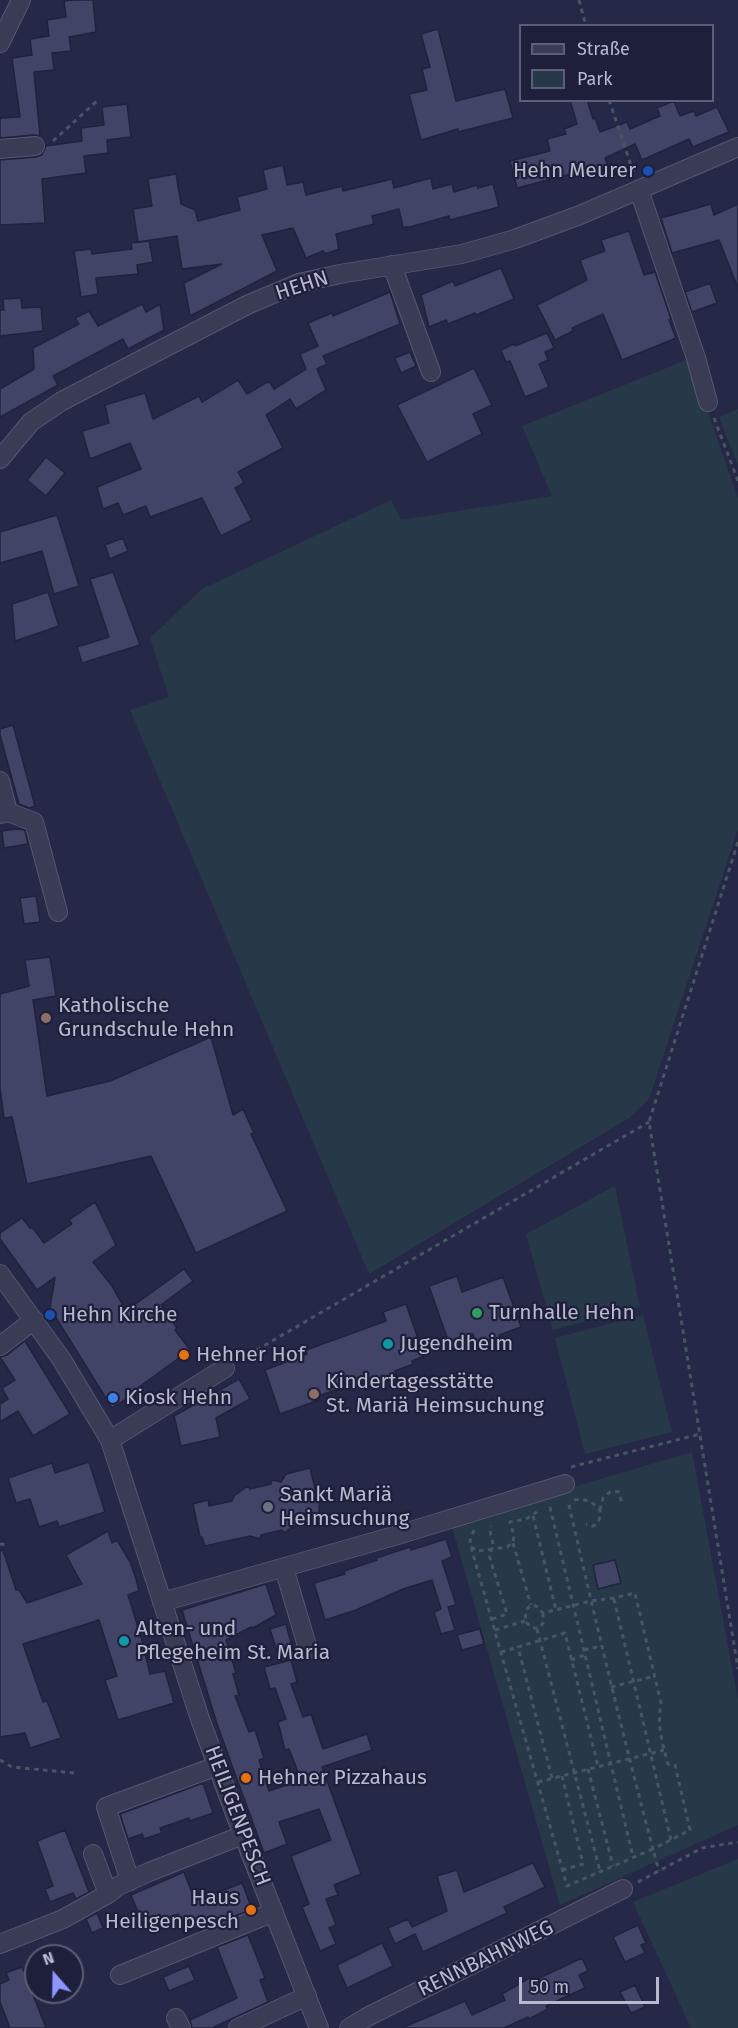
<!DOCTYPE html>
<html>
<head>
<meta charset="utf-8">
<style>
  body { margin:0 }
  #map { position:relative; width:738px; height:2028px; overflow:hidden; background:#252847; font-family:"Fira Sans",sans-serif }
  canvas { display:block }
  .legend { position:absolute; left:519px; top:24px; width:195px; height:78px; box-sizing:border-box; background:#1e203b; border:2px solid #5c5d76; margin:0; padding:8px 10px; list-style:none; font-size:18px; color:#b8b9cf }
  .legend li { display:flex; align-items:center; gap:12px; height:30px }
  .legend b { width:30px; border:2px solid #5c5d76 }
  .north { position:absolute; left:24px; top:1944px; width:60px; height:60px; box-sizing:border-box; background:#1e203b; border:2px solid #5c5d76; border-radius:50%; rotate:340deg; font-size:16px; font-weight:700; line-height:24px; text-align:center; color:#b8b9cf }
  .north::after { content:''; display:block; margin:auto; width:21px; height:27px; background:#8d93ff; clip-path:polygon(50% 0,100% 100%,50% 72%,0 100%) }
  .scale { position:absolute; left:519px; top:1977px; width:140px; height:27px; box-sizing:border-box; border:3px solid #b8b9cf; border-top:0; padding-left:8px; font-size:18px; line-height:21px; white-space:nowrap; color:#b8b9cf; -webkit-text-stroke:4px #1e203b; paint-order:stroke }
</style>
</head>
<body>
<div id="map">
<canvas width="738" height="2028"></canvas>
<ul class="legend">
<li><b style="height:8px;background:#3a3c56"></b>Straße</li>
<li><b style="height:16px;background:#273948"></b>Park</li>
</ul>
<div class="north">N</div>
<div class="scale">50 m</div>
</div>
<script>
const g = document.querySelector('canvas').getContext('2d');
g.lineJoin = 'round';
function paint(path, color) { g.fillStyle = color; g.fill(path, 'evenodd'); }
function trace(path, color, width, dash) { g.strokeStyle = color; g.lineWidth = width; g.lineCap = dash ? 'butt' : 'round'; g.setLineDash(dash || []); g.stroke(path); }
function drawText(font, color, halo, rows, align = 'center') {
  g.font = font + ' "Fira Sans",sans-serif'; g.lineWidth = 4.5; g.setLineDash([]); g.textBaseline = 'middle'; g.strokeStyle = halo; g.fillStyle = color; for (const [text, x, y, turn = 0] of rows) {
    g.save(); g.translate(x, y); g.rotate((+turn || 0) * Math.PI / 180); g.textAlign = isNaN(turn) ? turn : align; if (halo) g.strokeText(text, 0, 0); g.fillText(text, 0, 0); g.restore();
  }
}
paint(new Path2D(`
  M 689,359 L 738,498 L 738,829 L 649,1099 L 629,1118 L 369,1274 L 130,710 L 169,697 L 150,638 L 202,589 L 391,500 L 401,520 L 552,496 L 522,426 Z
  M 738,409 L 738,465 L 719,417 Z
  M 615,1186 L 640,1307 L 553,1330 L 526,1234 Z
  M 643,1315 L 672,1432 L 585,1454 L 555,1338 Z
  M 692,1452 L 738,1700 L 738,1825 L 560,1905 L 451,1523 Z
  M 738,1859 L 738,2028 L 691,2028 L 633,1902 Z`), '#273948');
const building = new Path2D(`
  M 74,0 L 93,0 L 96,32 L 69,37 L 71,51 L 52,53 L 54,70 L 34,72 L 40,136 L 34,135 L 0,138 L 0,118 L 20,117 L 12,58 L 32,55 L 30,39 L 49,36 L 47,20 L 66,17 L 64,1 Z
  M 438,29 L 456,101 L 505,89 L 513,118 L 458,132 L 458,129 L 421,140 L 409,94 L 427,90 L 422,69 L 430,67 L 421,34 Z
  M 570,100 L 587,100 L 593,119 L 595,118 L 600,132 L 627,122 L 630,129 L 660,116 L 657,108 L 674,101 L 680,116 L 694,111 L 696,116 L 717,107 L 729,132 L 693,147 L 689,139 L 642,160 L 635,144 L 605,158 L 609,169 L 586,178 L 583,171 L 517,188 L 510,161 L 550,151 L 547,139 L 566,134 L 564,129 L 577,124 Z
  M 127,104 L 131,137 L 107,140 L 108,153 L 84,156 L 86,173 L 42,179 L 45,223 L 0,225 L 0,160 L 36,157 L 42,155 L 46,146 L 82,141 L 81,128 L 104,125 L 102,107 Z
  M 283,165 L 287,185 L 303,182 L 306,195 L 342,186 L 343,191 L 392,179 L 394,188 L 431,178 L 433,189 L 452,184 L 454,192 L 477,185 L 478,188 L 493,184 L 499,207 L 450,220 L 449,216 L 410,227 L 403,227 L 399,209 L 372,216 L 374,224 L 336,234 L 339,249 L 325,254 L 323,251 L 306,258 L 293,228 L 262,235 L 277,271 L 190,316 L 184,283 L 222,264 L 182,269 L 177,236 L 138,242 L 133,209 L 152,206 L 148,179 L 176,174 L 181,204 L 195,210 L 198,221 L 240,210 L 237,197 L 267,189 L 263,170 Z
  M 711,204 L 714,215 L 738,204 L 738,288 L 719,240 L 672,253 L 666,234 L 661,218 Z
  M 629,231 L 644,275 L 655,272 L 671,319 L 669,320 L 676,338 L 622,360 L 603,314 L 572,328 L 573,331 L 555,340 L 537,305 L 587,280 L 580,260 L 605,251 L 601,240 Z
  M 149,241 L 153,262 L 137,265 L 138,274 L 96,278 L 98,294 L 81,297 L 74,251 L 91,249 L 92,254 L 132,249 L 131,243 Z
  M 501,268 L 514,299 L 476,315 L 475,313 L 448,324 L 446,320 L 429,327 L 421,295 L 453,281 L 455,286 Z
  M 710,283 L 717,303 L 692,312 L 685,292 Z
  M 390,292 L 400,324 L 323,356 L 327,364 L 317,369 L 326,390 L 296,409 L 290,399 L 266,415 L 283,448 L 238,472 L 244,483 L 235,488 L 252,520 L 221,536 L 202,498 L 150,517 L 146,506 L 123,515 L 118,503 L 103,509 L 97,487 L 141,469 L 130,443 L 90,459 L 82,431 L 109,423 L 105,405 L 145,393 L 153,419 L 199,396 L 202,402 L 238,380 L 247,394 L 269,381 L 274,389 L 306,369 L 300,354 L 318,346 L 308,323 L 332,313 L 333,316 Z
  M 21,298 L 22,308 L 41,307 L 43,331 L 0,336 L 0,310 L 4,310 L 3,299 Z
  M 142,304 L 146,312 L 160,304 L 164,330 L 128,349 L 123,339 L 53,376 L 58,385 L 0,417 L 0,389 L 34,369 L 33,348 L 79,324 L 75,318 L 89,311 L 98,326 Z
  M 547,333 L 554,348 L 545,352 L 548,360 L 539,364 L 549,387 L 525,397 L 510,361 L 506,362 L 501,350 L 514,344 L 515,346 Z
  M 410,352 L 416,366 L 401,373 L 395,358 Z
  M 474,368 L 492,405 L 473,414 L 482,434 L 427,462 L 397,405 Z
  M 46,457 L 65,473 L 46,496 L 27,480 Z
  M 57,515 L 79,586 L 54,594 L 42,551 L 0,563 L 0,532 Z
  M 123,538 L 128,551 L 110,559 L 105,545 Z
  M 113,572 L 140,645 L 82,663 L 77,647 L 109,637 L 90,579 Z
  M 48,592 L 59,626 L 15,641 L 12,604 Z
  M 13,725 L 35,806 L 29,808 L 19,804 L 0,735 L 0,729 Z
  M 16,829 L 25,830 L 28,844 L 4,848 L 2,831 Z
  M 36,896 L 40,922 L 24,924 L 20,898 Z
  M 50,957 L 56,996 L 33,1000 L 47,1096 L 110,1081 L 211,1037 L 233,1115 L 243,1109 L 254,1133 L 251,1134 L 287,1211 L 196,1253 L 151,1156 L 27,1184 L 12,1117 L 4,1118 L 0,1088 L 0,994 L 29,986 L 25,960 Z
  M 95,1202 L 116,1245 L 93,1262 L 112,1286 L 126,1311 L 184,1269 L 193,1281 L 161,1305 L 177,1328 L 175,1330 L 190,1350 L 139,1387 L 141,1390 L 112,1408 L 50,1308 L 55,1277 L 37,1290 L 0,1239 L 0,1233 L 22,1218 L 30,1228 L 32,1227 L 44,1243 L 72,1224 L 69,1220 Z
  M 457,1276 L 462,1292 L 503,1277 L 521,1327 L 499,1335 L 501,1341 L 478,1349 L 473,1334 L 449,1343 L 429,1286 Z
  M 406,1304 L 424,1356 L 412,1361 L 413,1364 L 395,1371 L 396,1375 L 370,1384 L 368,1379 L 318,1396 L 319,1400 L 280,1414 L 265,1370 L 307,1354 L 306,1350 L 386,1321 L 383,1312 Z
  M 25,1341 L 70,1414 L 33,1436 L 18,1411 L 0,1422 L 0,1404 L 8,1399 L 2,1388 L 15,1380 L 0,1357 L 7,1355 Z
  M 239,1379 L 250,1399 L 216,1418 L 220,1437 L 181,1446 L 174,1416 Z
  M 89,1462 L 105,1512 L 59,1527 L 57,1521 L 39,1527 L 30,1499 L 16,1503 L 8,1478 L 52,1463 L 55,1473 Z
  M 310,1468 L 315,1489 L 320,1496 L 318,1524 L 308,1509 L 294,1528 L 292,1527 L 284,1533 L 282,1530 L 261,1535 L 260,1539 L 250,1536 L 205,1546 L 202,1537 L 200,1537 L 193,1504 L 208,1500 L 209,1506 L 232,1501 L 234,1496 L 248,1486 L 250,1489 L 271,1484 L 272,1480 L 281,1482 L 286,1474 Z
  M 108,1531 L 112,1543 L 117,1540 L 130,1562 L 136,1579 L 139,1591 L 128,1595 L 141,1637 L 150,1674 L 165,1671 L 174,1703 L 118,1720 L 105,1680 L 117,1676 L 99,1620 L 23,1644 L 43,1702 L 47,1701 L 61,1738 L 30,1748 L 25,1733 L 0,1737 L 0,1551 L 3,1550 L 16,1590 L 19,1590 L 27,1603 L 82,1584 L 66,1555 Z
  M 446,1539 L 452,1557 L 442,1561 L 456,1605 L 448,1607 L 455,1630 L 441,1634 L 434,1612 L 441,1609 L 432,1580 L 403,1589 L 356,1610 L 325,1620 L 314,1583 L 345,1574 L 344,1571 L 377,1560 L 376,1558 L 410,1547 L 411,1550 Z
  M 615,1560 L 621,1583 L 598,1589 L 593,1565 Z
  M 266,1584 L 276,1615 L 253,1628 L 251,1627 L 226,1640 L 236,1673 L 233,1674 L 239,1695 L 235,1696 L 249,1732 L 255,1730 L 264,1758 L 259,1760 L 269,1791 L 301,1780 L 289,1749 L 285,1750 L 278,1722 L 286,1719 L 275,1688 L 270,1689 L 264,1667 L 291,1660 L 297,1682 L 291,1684 L 303,1717 L 311,1714 L 323,1749 L 367,1734 L 372,1750 L 322,1767 L 361,1874 L 334,1885 L 338,1895 L 326,1899 L 336,1925 L 329,1928 L 336,1944 L 320,1951 L 302,1907 L 309,1904 L 291,1856 L 331,1840 L 319,1809 L 279,1822 L 287,1844 L 264,1853 L 218,1727 L 182,1610 Z
  M 286,1624 L 295,1658 L 280,1661 L 270,1629 Z
  M 480,1629 L 484,1644 L 462,1650 L 457,1635 Z
  M 203,1783 L 213,1813 L 190,1821 L 189,1818 L 160,1828 L 162,1833 L 144,1839 L 142,1834 L 128,1839 L 120,1814 Z
  M 65,1830 L 89,1892 L 76,1899 L 73,1893 L 50,1902 L 45,1889 L 53,1886 L 37,1841 Z
  M 533,1863 L 545,1887 L 504,1907 L 507,1913 L 423,1952 L 415,1934 L 395,1944 L 388,1928 L 408,1919 L 412,1927 L 447,1911 L 437,1876 L 457,1870 L 464,1892 Z
  M 184,1872 L 195,1901 L 242,1883 L 252,1909 L 199,1931 L 197,1928 L 185,1933 L 178,1914 L 144,1927 L 131,1895 Z
  M 97,1913 L 103,1928 L 92,1933 L 86,1919 Z
  M 638,1925 L 646,1943 L 641,1945 L 645,1953 L 625,1962 L 613,1937 Z
  M 248,1935 L 265,1978 L 260,1980 L 268,2002 L 212,2028 L 192,2028 L 190,2020 L 237,1998 L 217,1947 Z
  M 382,1943 L 393,1966 L 347,1988 L 337,1965 Z
  M 582,1958 L 588,1971 L 579,1975 L 585,1988 L 546,2006 L 548,2009 L 529,2019 L 528,2017 L 504,2028 L 402,2028 L 465,2001 L 472,2015 L 505,2000 L 502,1994 L 531,1977 L 533,1981 Z
  M 189,1966 L 195,1980 L 169,1991 L 163,1977 Z
  M 22,1967 L 25,1974 L 46,2028 L 10,2028 L 0,2002 L 0,1984 L 9,1980 L 6,1973 Z
  M 635,1985 L 645,2007 L 631,2013 L 620,1992 Z`);
paint(building, '#414467');
trace(building, '#20233d', 1.5);
const minor = new Path2D(`
  M 0,43 L 21,0
  M 0,149 L 35,146
  M 639,190 L 696,358 L 708,402
  M 392,265 L 431,372
  M 0,459 L 31,422 L 62,401 L 247,305 L 299,283 L 340,274 L 462,254 L 515,239 L 580,215 L 738,147
  M 0,781 L 8,812 L 0,814
  M 8,812 L 34,822 L 58,912
  M 0,1274 L 62,1360 L 110,1440 L 200,1719 L 235,1814 L 319,2028
  M 0,1346 L 34,1320
  M 110,1440 L 225,1368
  M 284,1568 L 308,1649
  M 162,1602 L 401,1534 L 565,1484
  M 93,1854 L 108,1894
  M 130,1881 L 106,1807 L 217,1766
  M 0,1944 L 63,1919 L 108,1894 L 118,1886 L 149,1872 L 243,1835
  M 120,1975 L 274,1912
  M 176,2018 L 181,2028
  M 238,2028 L 307,1996
  M 349,2028 L 367,2017 L 623,1889`);
trace(minor, '#555770', 20);
trace(new Path2D(`
  M 579,0 L 586,26
  M 609,100 L 634,174
  M 53,141 L 98,100
  M 714,418 L 738,481
  M 738,842 L 649,1122 L 738,1669
  M 241,1359 L 649,1122
  M 571,1467 L 700,1434
  M 574,1500 C 585,1498 593,1502 600,1510 C 600,1517 600,1523 593,1526 L 586,1524
  M 550,1507 L 633,1857
  M 600,1510 L 603,1498 L 611,1491 L 619,1492 L 622,1505
  M 533,1516 L 556,1610
  M 474,1530 L 470,1541 L 471,1547 L 567,1886 L 653,1849 L 659,1871
  M 513,1543 L 531,1605
  M 0,1544 L 9,1545
  M 471,1547 L 479,1551 L 492,1549 C 495,1541 488,1534 491,1526
  M 614,1599 L 671,1840
  M 543,1613 L 543,1623 L 539,1628 L 532,1628 L 525,1621 L 526,1610 L 531,1605 L 536,1606 L 543,1613 L 591,1601 L 614,1598 L 635,1593 L 661,1703 C 657,1725 662,1743 668,1764 L 675,1765 L 690,1830 L 653,1849 C 622,1733 595,1618 568,1501
  M 492,1619 L 507,1614 L 489,1555 L 492,1549 L 507,1547 L 513,1542 L 514,1536 L 510,1522 L 526,1519 L 537,1512
  M 537,1629 L 600,1871
  M 495,1630 L 525,1621
  M 584,1650 L 601,1646
  M 501,1652 L 518,1647
  M 571,1660 L 585,1655
  M 611,1687 L 655,1676
  M 0,1760 L 12,1767 L 74,1773
  M 588,1769 L 613,1866
  M 552,1778 L 518,1647 L 565,1633 L 598,1766
  M 538,1782 L 664,1750
  M 562,1870 L 583,1864 L 562,1776
  M 638,1882 L 702,1848 L 738,1842`), '#465663', 3, [4.5, 4.5]);
trace(minor, '#3a3c56', 18);
for (const [x, y, r, color] of [
  [648,171,6,"#1a4fb4"],
  [46,1018,6,"#8d6e63"],
  [477,1313,6,"#2e9e5b"],
  [50,1315,6,"#1a4fb4"],
  [388,1344,6,"#0f9aa8"],
  [184,1355,6,"#e8710a"],
  [314,1394,6,"#8d6e63"],
  [113,1398,6,"#3f7fe0"],
  [268,1507,6,"#6b7280"],
  [124,1641,6,"#0f9aa8"],
  [246,1778,6,"#e8710a"],
  [251,1910,6,"#e8710a"]
]) { const dot = new Path2D(); dot.arc(x, y, r, 0, 2 * Math.PI); g.fillStyle = color; g.fill(dot); trace(dot, '#1e203b', 2); }
drawText('21px', '#b8b9cf', '#1e203b', [
  ["Hehn Meurer",636,171,"right"],
  ["Katholische",58,1006],
  ["Grundschule Hehn",58,1030],
  ["Turnhalle Hehn",489,1313],
  ["Hehn Kirche",62,1315],
  ["Jugendheim",400,1344],
  ["Hehner Hof",196,1355],
  ["Kindertagesstätte",326,1382],
  ["St. Mariä Heimsuchung",326,1406],
  ["Kiosk Hehn",125,1398],
  ["Sankt Mariä",280,1495],
  ["Heimsuchung",280,1519],
  ["Alten- und",136,1629],
  ["Pflegeheim St. Maria",136,1653],
  ["Hehner Pizzahaus",258,1778],
  ["Haus",239,1898,"right"],
  ["Heiligenpesch",239,1922,"right"]
], 'left');
drawText('21px', '#b8b9cf', '#1e203b', [
  ["HEHN",302,286,-18],
  ["HEILIGENPESCH",237,1816,69],
  ["RENNBAHNWEG",486,1959,-26]
]);
</script>
</body>
</html>
